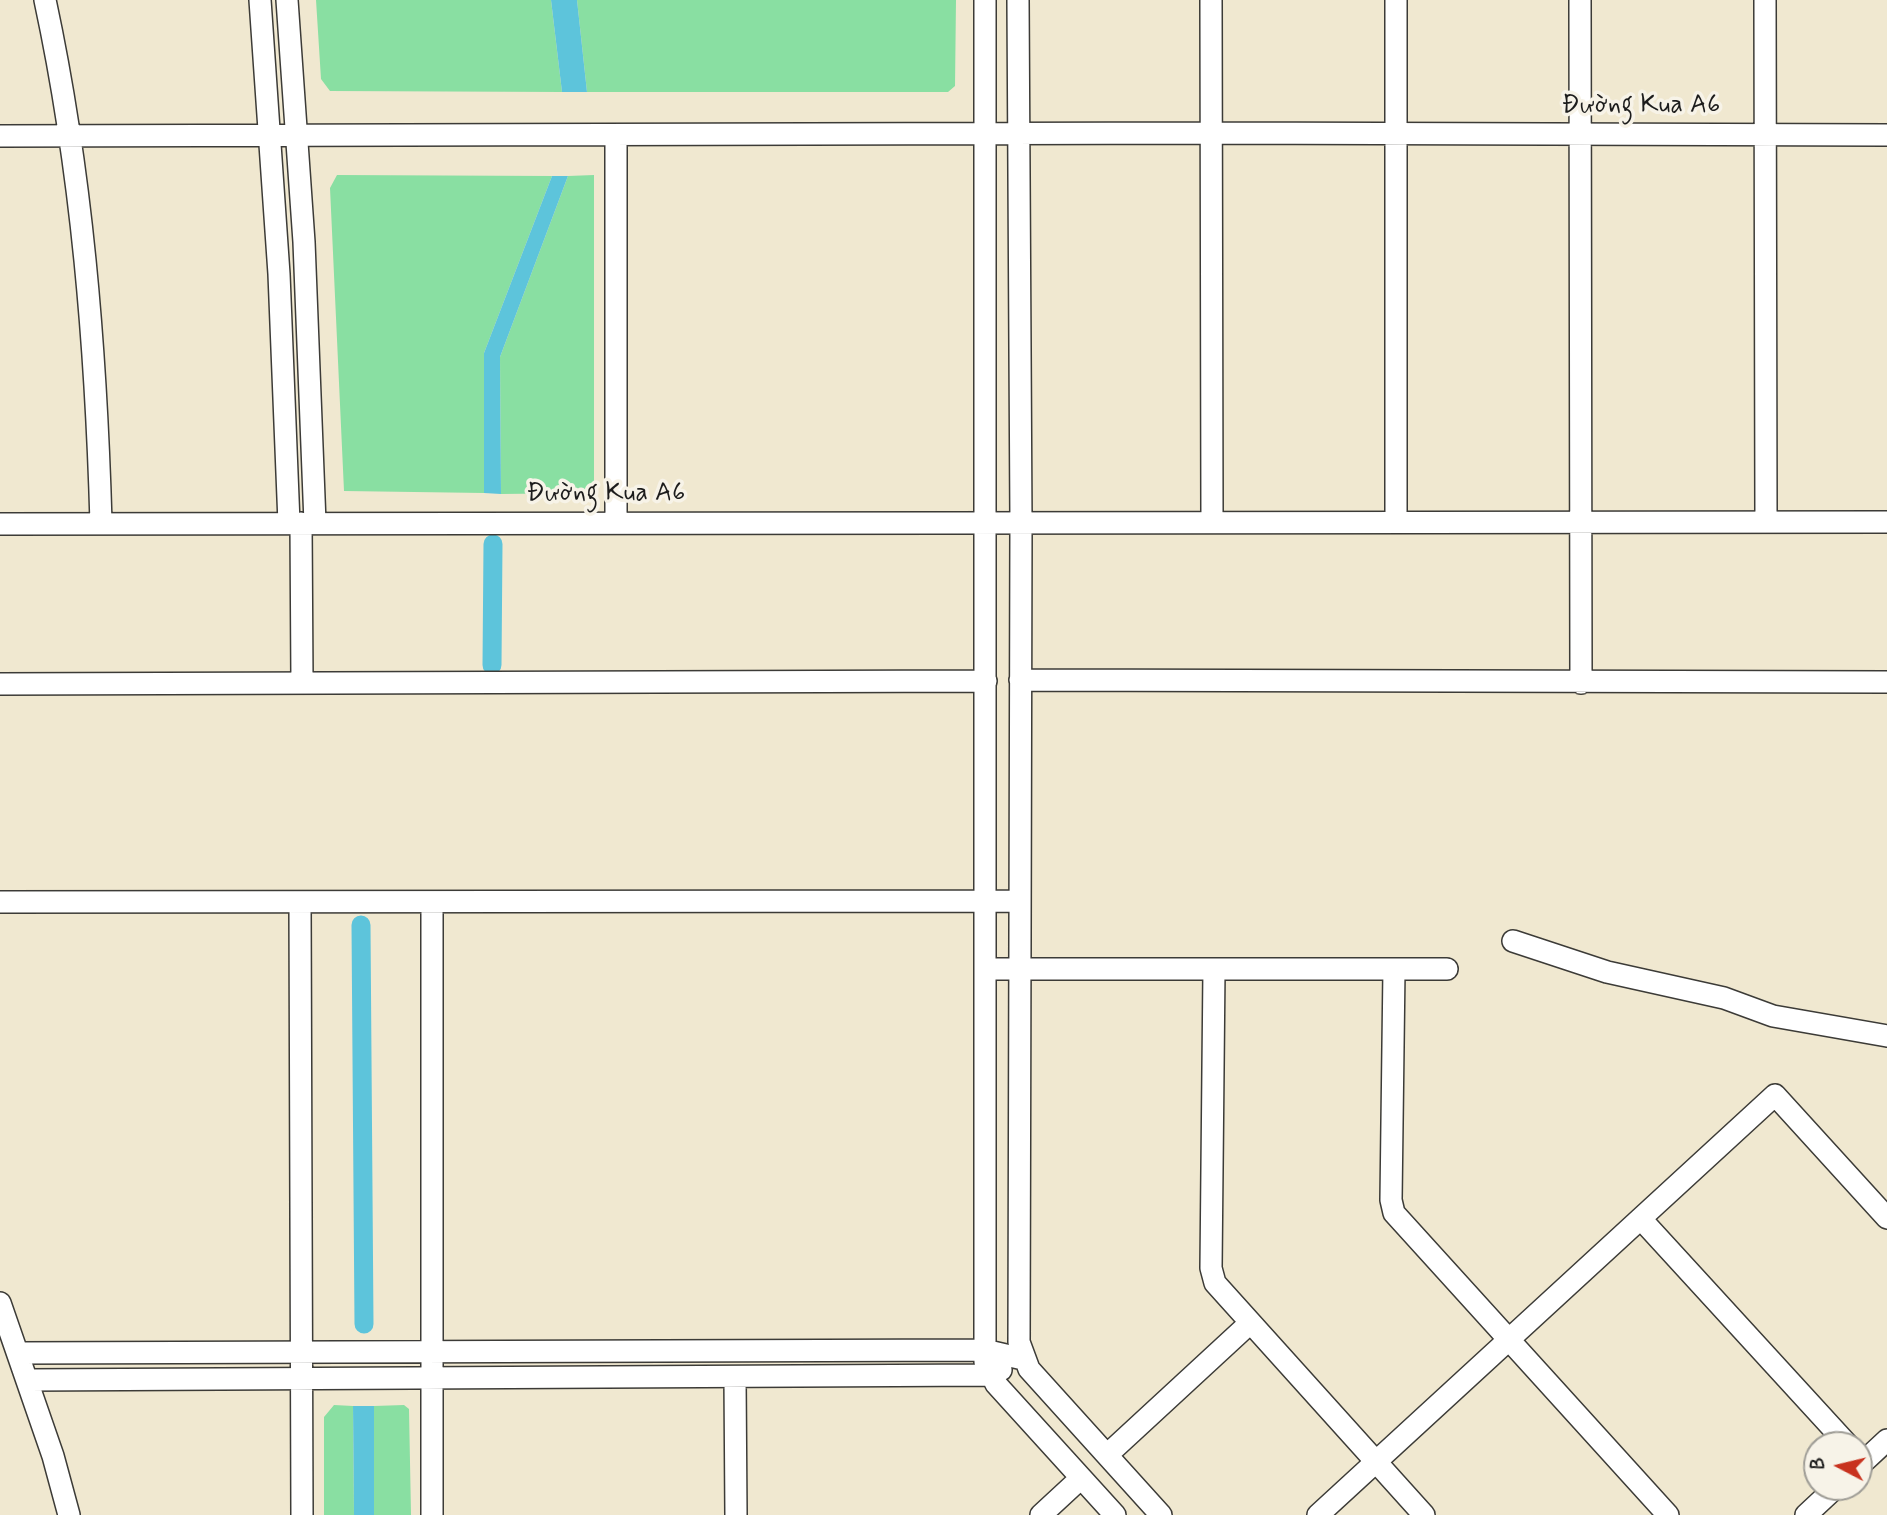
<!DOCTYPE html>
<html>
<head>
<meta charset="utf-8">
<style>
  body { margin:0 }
  #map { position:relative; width:1887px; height:1515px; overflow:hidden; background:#f0e8d0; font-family:Mynerve,sans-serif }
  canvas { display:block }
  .north { position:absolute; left:1803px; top:1431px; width:70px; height:70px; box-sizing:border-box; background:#f7f3e8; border:2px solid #9f9d96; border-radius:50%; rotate:277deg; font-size:19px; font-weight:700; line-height:28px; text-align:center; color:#1c1c1c }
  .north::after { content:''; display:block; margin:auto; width:24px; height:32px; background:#c8321e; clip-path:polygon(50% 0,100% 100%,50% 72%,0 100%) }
</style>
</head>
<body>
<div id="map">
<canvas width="1887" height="1515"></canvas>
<div class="north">B</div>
</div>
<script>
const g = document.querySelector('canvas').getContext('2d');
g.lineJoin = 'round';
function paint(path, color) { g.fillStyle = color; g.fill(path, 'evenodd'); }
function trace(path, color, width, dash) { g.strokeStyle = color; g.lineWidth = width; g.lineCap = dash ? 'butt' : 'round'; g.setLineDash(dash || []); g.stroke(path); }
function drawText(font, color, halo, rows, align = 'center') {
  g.font = font + ' Mynerve,sans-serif'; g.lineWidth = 7; g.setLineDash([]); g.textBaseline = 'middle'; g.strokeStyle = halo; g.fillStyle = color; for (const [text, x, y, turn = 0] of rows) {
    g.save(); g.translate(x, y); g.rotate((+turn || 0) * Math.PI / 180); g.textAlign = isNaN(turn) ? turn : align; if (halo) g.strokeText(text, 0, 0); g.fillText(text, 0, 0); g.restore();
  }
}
paint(new Path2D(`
  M 316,0 L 551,0 L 562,92 L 330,91 L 321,79 Z
  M 577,0 L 956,0 L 955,86 L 948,92 L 587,92 Z
  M 337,175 L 552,176 L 484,353 L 484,493 L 344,491 L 330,188 Z
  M 594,175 L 594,489 L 588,493 L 501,494 L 500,357 L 568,176 Z
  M 334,1405 L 353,1406 L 354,1515 L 324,1515 L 324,1417 Z
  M 374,1406 L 404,1405 L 409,1409 L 411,1515 L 374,1515 Z`), '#89dfa2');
paint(new Path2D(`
  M 551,0 L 577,0 L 587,92 L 562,92 Z
  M 552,176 L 568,176 L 500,357 L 501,494 L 484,493 L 484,353 Z
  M 353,1406 L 374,1406 L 374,1515 L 354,1515 Z`), '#5dc4db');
trace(new Path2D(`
  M 492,665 L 493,544
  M 361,925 L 364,1324`), '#5dc4db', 19);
const street = new Path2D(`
  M 45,0 C 82,172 96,348 101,523
  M 260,0 L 279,274 L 289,523
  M 287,0 L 304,242 L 315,523
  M 985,0 L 985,1362 L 996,1384 L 1115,1515
  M 1018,0 L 1021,522 L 1019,1342 L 1029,1369 L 1161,1515
  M 1211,0 L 1212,521
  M 1396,0 L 1396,521
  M 1580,0 L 1581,683
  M 1765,0 L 1766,522
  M 0,136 L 1211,133 L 1887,135
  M 301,523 L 302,682
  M 616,523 L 616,135
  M 0,524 L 1887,522
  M 1020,680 L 1887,682
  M 0,684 L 986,681
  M 0,902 L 1020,901
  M 300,902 L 302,1515
  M 1513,941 L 1607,972 L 1724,998 L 1773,1016 L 1887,1036
  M 985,969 L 1447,969
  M 1214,969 L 1211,1268 L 1215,1283 L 1424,1515
  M 1394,969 L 1391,1200 L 1394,1213 L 1668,1515
  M 1641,1219 L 1848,1445
  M 0,1303 L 53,1456 L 69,1515
  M 18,1353 L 984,1350 L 1023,1359
  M 735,1378 L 736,1515
  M 28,1380 L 990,1375 L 1001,1370
  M 1107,1455 L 1250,1323
  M 1859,1466 L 1887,1440
  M 432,1515 L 432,902
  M 1041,1515 L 1081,1478
  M 1318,1515 L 1775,1095 L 1887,1218
  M 1806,1515 L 1836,1487`);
trace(street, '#3c3b37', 24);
trace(street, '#fff', 21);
drawText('26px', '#1c1c1c', '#f7f3e8', [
  ["Đường Kua A6",1641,107],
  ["Đường Kua A6",606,495]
]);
</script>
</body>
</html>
